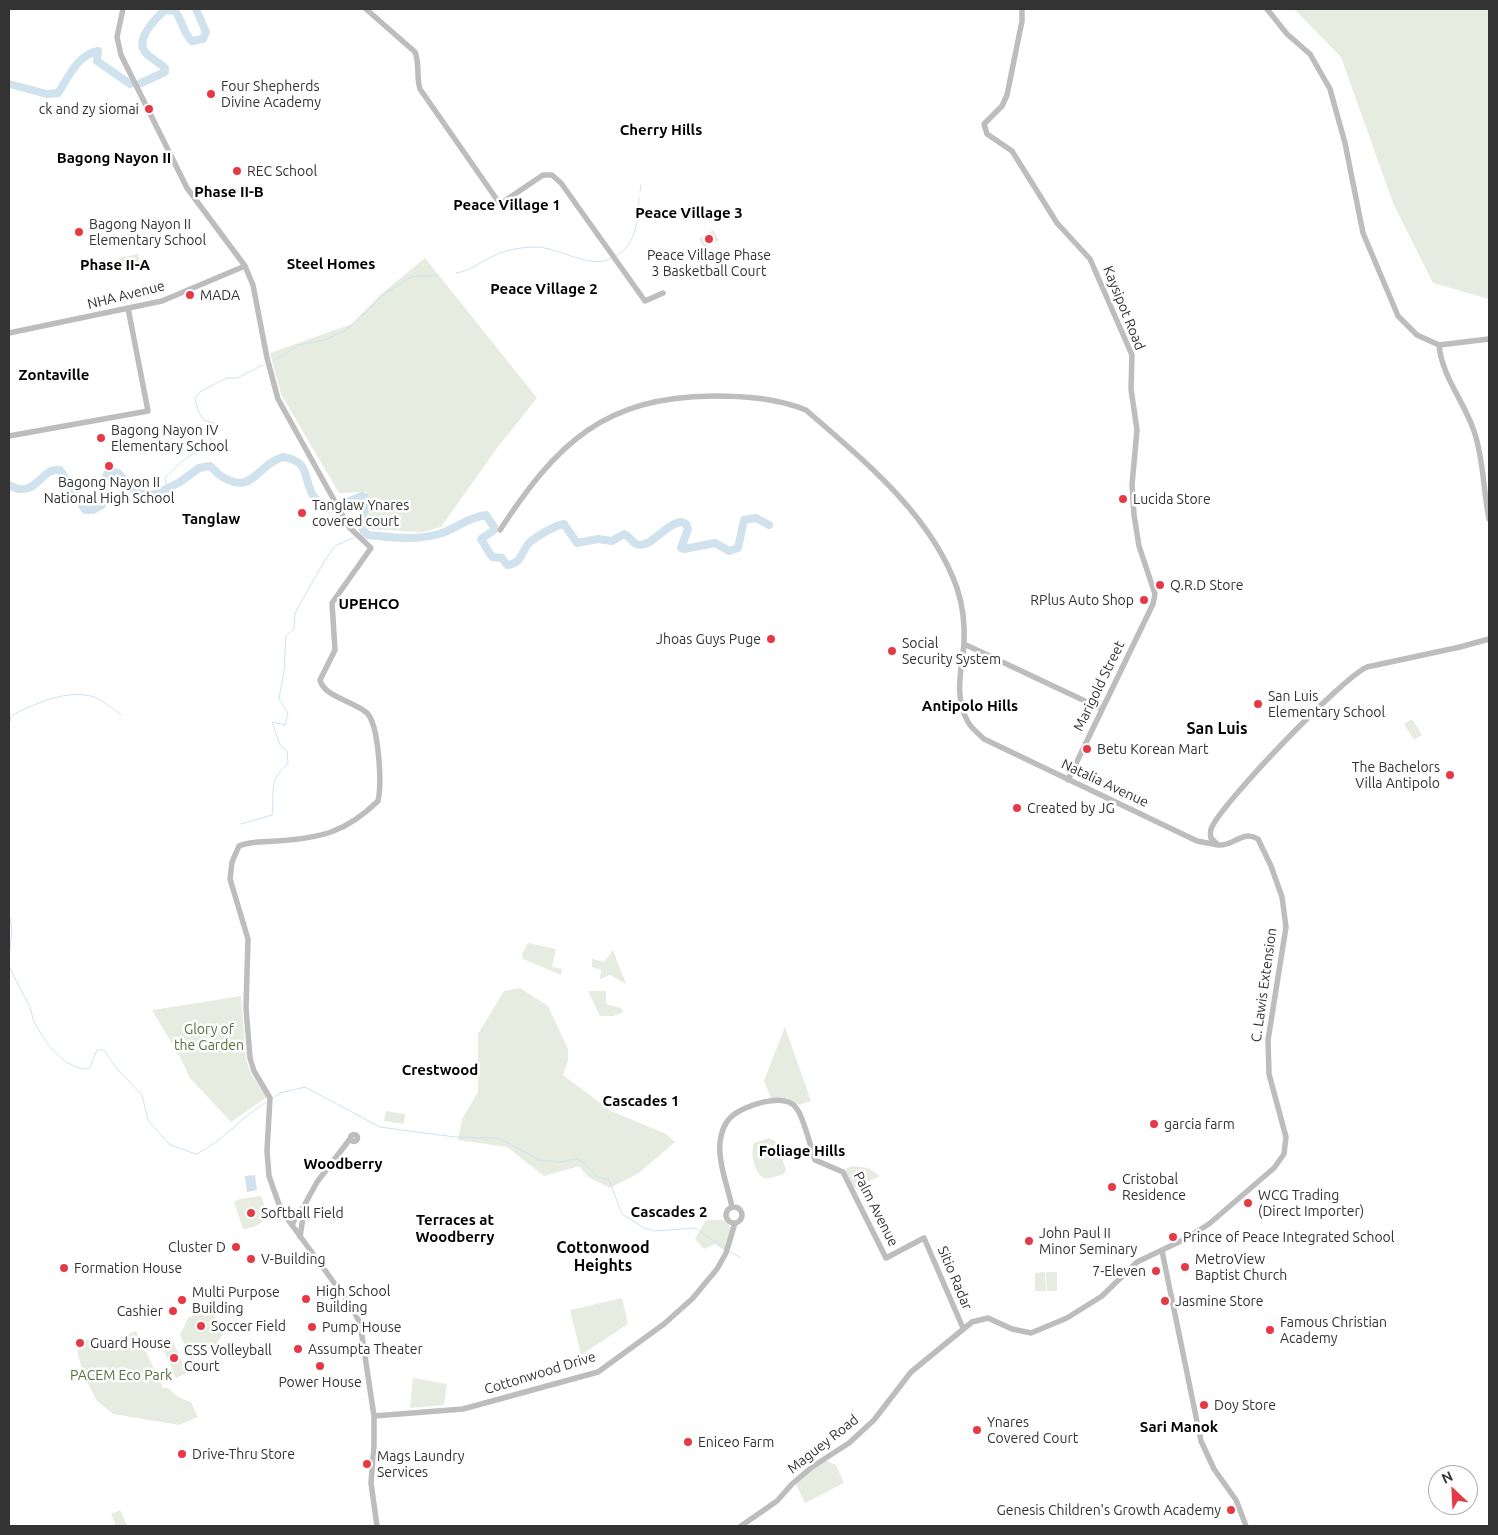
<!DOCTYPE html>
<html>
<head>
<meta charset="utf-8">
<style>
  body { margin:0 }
  #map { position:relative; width:1498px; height:1535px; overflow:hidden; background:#fff; font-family:Ubuntu,sans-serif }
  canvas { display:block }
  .frame { position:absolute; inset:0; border:10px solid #333; pointer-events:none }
  .north { position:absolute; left:1428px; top:1465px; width:50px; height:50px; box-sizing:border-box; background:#fff; border:1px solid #adadad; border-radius:50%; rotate:335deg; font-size:14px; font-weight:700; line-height:20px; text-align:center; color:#333 }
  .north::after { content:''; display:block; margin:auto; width:18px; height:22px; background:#e63946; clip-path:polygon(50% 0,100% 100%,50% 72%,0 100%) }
</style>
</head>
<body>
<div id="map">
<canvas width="1498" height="1535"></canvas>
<div class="frame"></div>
<div class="north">N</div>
</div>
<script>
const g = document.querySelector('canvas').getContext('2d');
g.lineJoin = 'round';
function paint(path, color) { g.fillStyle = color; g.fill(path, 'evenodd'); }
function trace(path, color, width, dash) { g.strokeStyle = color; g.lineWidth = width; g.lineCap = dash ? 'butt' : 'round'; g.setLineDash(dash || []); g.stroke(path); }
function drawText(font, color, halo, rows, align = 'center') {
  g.font = font + ' Ubuntu,sans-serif'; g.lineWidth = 5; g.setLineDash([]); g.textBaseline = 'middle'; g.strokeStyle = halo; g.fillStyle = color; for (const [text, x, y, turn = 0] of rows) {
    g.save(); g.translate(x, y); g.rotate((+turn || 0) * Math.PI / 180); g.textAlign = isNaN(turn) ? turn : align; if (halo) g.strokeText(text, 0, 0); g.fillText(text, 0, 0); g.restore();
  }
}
paint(new Path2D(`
  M 1294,9 L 1489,9 L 1489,299 L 1433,283 L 1393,203 L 1341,57 Z
  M 713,230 L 719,240 L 704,248 L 699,239 Z
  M 138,254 L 140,264 L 122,268 L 120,258 Z
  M 425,258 L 537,398 L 497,448 L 441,527 L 423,532 L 368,529 C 365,517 368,505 367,492 L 339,493 L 281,394 L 270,353 L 352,324 L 380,295 Z
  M 1412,719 L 1422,735 L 1414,740 L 1404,724 Z
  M 528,943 L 556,949 L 552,967 L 562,969 L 561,975 L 523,959 L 522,954 Z
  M 613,950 L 626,984 L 610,975 L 600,979 L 601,970 L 592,967 L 592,959 L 604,962 Z
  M 520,988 L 548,1006 L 568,1049 L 568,1061 L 563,1075 L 611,1111 L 666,1134 L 675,1142 L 639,1173 L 610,1188 L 588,1177 L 579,1166 L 544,1176 L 507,1147 L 458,1140 L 462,1119 L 478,1092 L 478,1034 L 504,991 Z
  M 588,991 L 606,991 L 606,1004 L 621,1008 L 623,1012 L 614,1016 L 600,1016 Z
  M 241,996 L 246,1059 L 251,1074 L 267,1097 L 231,1122 L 190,1078 L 179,1055 L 152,1010 Z
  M 785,1027 L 811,1101 L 799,1105 L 786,1098 L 771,1098 L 764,1081 Z
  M 386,1111 L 405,1114 L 404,1124 L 384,1121 Z
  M 769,1138 L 775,1141 L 786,1169 L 784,1174 L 766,1179 C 754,1175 750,1154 754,1143 Z
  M 852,1166 L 868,1168 L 880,1176 L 854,1188 L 845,1169 Z
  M 261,1196 C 263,1201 267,1210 266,1215 C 265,1224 250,1229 243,1229 L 234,1202 L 240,1199 Z
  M 706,1220 L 723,1220 L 732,1228 L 725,1251 L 715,1244 L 704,1249 L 695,1239 Z
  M 1045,1272 L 1046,1291 L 1035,1291 L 1035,1273 Z
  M 1046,1272 L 1057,1272 L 1057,1291 L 1047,1291 Z
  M 622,1298 L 628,1324 L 581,1355 L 570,1310 Z
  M 210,1308 L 223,1334 C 211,1352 211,1350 191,1359 L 180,1335 L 188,1318 Z
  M 136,1331 L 163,1388 L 168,1388 L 178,1397 L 191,1402 L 198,1417 L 179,1425 L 113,1414 L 97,1401 L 84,1376 L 77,1351 L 85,1348 L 83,1342 L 95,1337 C 113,1342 120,1338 136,1331 Z
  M 172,1339 L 187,1373 L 176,1378 L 161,1344 Z
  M 413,1378 L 447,1384 L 444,1405 L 410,1408 Z
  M 824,1460 L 836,1465 L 844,1483 L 805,1503 L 795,1482 Z
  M 120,1510 L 127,1525 L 116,1526 L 111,1514 Z`), '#e6ecdf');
paint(new Path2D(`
  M 255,1175 L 257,1190 L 247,1192 L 245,1176 Z`), '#cfe2ee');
trace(new Path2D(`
  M 640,192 L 641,184
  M 616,256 C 637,244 638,219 639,197
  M 456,273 C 470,271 479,263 491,257 C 504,250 521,247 537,247 C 560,248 591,270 612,258
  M 274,361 L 299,345 L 325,340 L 346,330 L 387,292 L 411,277 L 438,275
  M 167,488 L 165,478 C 174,469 182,460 193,454 C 200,451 207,452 212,447 L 210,438 L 203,434 L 213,431 L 217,424 L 204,420 L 198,411 L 195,398 L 201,391 L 227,378 L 237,378 L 263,365
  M 359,535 L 364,532
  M 9,726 L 11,716 C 34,704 64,690 91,696 C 101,698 113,709 121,715
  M 241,824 L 272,815 C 275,792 267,781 288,764 L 287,751 L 280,745 L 272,722 L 285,725 L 288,713 L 279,699 L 284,671 L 286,636 L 294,629 L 295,613 L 325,560 L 335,546 L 355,537
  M 9,913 L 12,929 L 9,957
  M 9,965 C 14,980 23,992 30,1007 C 32,1012 32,1019 36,1025 C 46,1044 65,1070 89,1069 L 97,1050 L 104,1050 L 118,1070 L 142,1095 L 148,1120 L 170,1145 L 196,1154 C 223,1141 241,1118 266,1102
  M 273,1098 L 280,1093 L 305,1087 L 380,1127 L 455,1137 L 499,1138 L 539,1160 L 560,1162 L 576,1159 L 583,1162 L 598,1177 L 609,1180 L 622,1214 L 644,1228 L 655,1231 L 695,1228 L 726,1249
  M 729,1251 L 741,1258`), '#cfe2ee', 1);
trace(new Path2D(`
  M 141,83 L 165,72 L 165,68 C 159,62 151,59 146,53 C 134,40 155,19 165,10 L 175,11 C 183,21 183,34 192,41 L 203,39 L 206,32 L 196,9
  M 9,84 L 47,94 L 58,93 C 68,78 78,54 98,51 L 97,61 L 130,84
  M 9,485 C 36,501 41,466 60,470 L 85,510 L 93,510 L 102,505 L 104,480 L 109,471 L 118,473 L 136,492 L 147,495 L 156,494 L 180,482 L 199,468 L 210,466 C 213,468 215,471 218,474 C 253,499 256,464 283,457 C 309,461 303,475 312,494 C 316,501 323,505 330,509 L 362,496 L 365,497 C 368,511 354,525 368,535 C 391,537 416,541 439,534 C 457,529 465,518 486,515 L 494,527 L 493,531 L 481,539 L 492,557 L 502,558 L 507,565 C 522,564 521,551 530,542 C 537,536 556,525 564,524 L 577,543 L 598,539 L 612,541 L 624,534 C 629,536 632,542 636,544 C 651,550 666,522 682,522 L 686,524 L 688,529 L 681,548 L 684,549 L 715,543 L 729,551 L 738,548 L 744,520 L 756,518 L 769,525`), '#cfe2ee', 8);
trace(new Path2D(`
  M 123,9 L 117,37 L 121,55 L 187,188 L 245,266 L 253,285 L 267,358 L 278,399 L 349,527 L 371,548 L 332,603 L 335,650 L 320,680 C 324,697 354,701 367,713 C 379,725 382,784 378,801 C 346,832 322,838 277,841 C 265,842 250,841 239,846 L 232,862 L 230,879 L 248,939 L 246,1008 L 250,1058 L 254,1071 L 270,1098 L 267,1151 L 269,1176 L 281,1210 L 351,1306 L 360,1323 L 374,1416 L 374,1446 L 371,1483 L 377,1526
  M 366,9 L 415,52 C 420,64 416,76 420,89 L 500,204 L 543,175 L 552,175 L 561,183 L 645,301 L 663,293
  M 1022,9 L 1022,21 L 1007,95 L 1002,106 L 984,124 L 987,134 L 1012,151 L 1057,223 L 1090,259 L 1132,355 L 1131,389 L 1137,430 L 1132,485 L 1134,515 L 1139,546 L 1155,594 L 1153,604 L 1068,780
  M 1267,9 L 1287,34 L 1310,54 L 1330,89 L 1345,143 L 1363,233 L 1398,316 L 1417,335 L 1439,345 L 1489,339
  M 9,333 L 162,301 L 245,266
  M 1439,345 C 1442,377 1464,401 1474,431 C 1484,460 1483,490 1489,519
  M 9,436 L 148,411 L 128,308
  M 500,530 C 557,443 604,397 713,396 C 745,396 776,398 806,410 C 863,460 931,514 957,588 C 963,606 965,625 964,644 C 961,672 954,697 968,722 C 972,729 979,734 984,739 L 1197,841 L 1218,845
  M 964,644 L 1102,709
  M350.5 1138a3.5 3.5 0 1 1 7 0a3.5 3.5 0 1 1-7 0Z
  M726 1215a8 8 0 1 1 16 0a8 8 0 1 1-16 0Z
  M 732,1207 C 728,1187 718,1163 720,1142 C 721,1134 724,1124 730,1118 C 743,1105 786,1091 797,1109 C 805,1121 810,1146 815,1160 L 843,1172 L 886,1258 L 924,1238 L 963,1328
  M 292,1225 L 299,1211 L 305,1206
  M 300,1237 L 305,1204 L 317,1182 L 350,1139
  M 1162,1251 L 1201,1441 L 1214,1469 L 1236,1500 L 1246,1526
  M 374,1416 L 463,1409 L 598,1372 L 664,1324 L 692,1299 L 717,1269 L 726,1253 L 735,1223
  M 741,1526 L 777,1501 L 792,1484 L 812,1467 L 849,1443 L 874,1420 L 911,1372 L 972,1322 L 988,1318 L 1012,1329 L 1031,1333 L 1067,1318 L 1102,1296 L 1137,1262 L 1183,1240 L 1209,1224 L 1274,1168 L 1284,1154 L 1286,1137 L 1269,1074 L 1268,1040 L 1286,927 L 1282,897 L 1271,866 L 1258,839 C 1243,829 1233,847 1218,845 L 1211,838 C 1210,834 1210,831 1212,827 C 1223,802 1342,678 1367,667 L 1460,647 L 1489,639`), '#bdbdbd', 5.5);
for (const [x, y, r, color] of [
  [211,94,5,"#e63946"],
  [149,109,5,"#e63946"],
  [237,171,5,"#e63946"],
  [79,232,5,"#e63946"],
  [709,239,5,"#e63946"],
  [190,295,5,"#e63946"],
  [101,438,5,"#e63946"],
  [109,466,5,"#e63946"],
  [1123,499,5,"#e63946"],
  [302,513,5,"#e63946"],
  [1160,585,5,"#e63946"],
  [1144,600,5,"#e63946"],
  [771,639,5,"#e63946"],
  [892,651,5,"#e63946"],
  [1258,704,5,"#e63946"],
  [1087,749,5,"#e63946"],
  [1450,775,5,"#e63946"],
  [1017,808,5,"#e63946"],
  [1154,1124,5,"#e63946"],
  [1112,1187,5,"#e63946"],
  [1248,1203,5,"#e63946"],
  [251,1213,5,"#e63946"],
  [1173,1237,5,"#e63946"],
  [1029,1241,5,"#e63946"],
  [236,1247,5,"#e63946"],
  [251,1259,5,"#e63946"],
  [1185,1267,5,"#e63946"],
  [64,1268,5,"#e63946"],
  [1156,1271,5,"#e63946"],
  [306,1299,5,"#e63946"],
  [182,1300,5,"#e63946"],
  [1165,1301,5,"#e63946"],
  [173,1311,5,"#e63946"],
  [201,1326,5,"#e63946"],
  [312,1327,5,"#e63946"],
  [1270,1330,5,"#e63946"],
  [80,1343,5,"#e63946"],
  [298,1349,5,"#e63946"],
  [174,1358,5,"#e63946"],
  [320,1366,5,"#e63946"],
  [1204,1405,5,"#e63946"],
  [977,1430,5,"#e63946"],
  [688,1442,5,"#e63946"],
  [182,1454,5,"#e63946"],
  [367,1464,5,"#e63946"],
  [1231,1510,5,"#e63946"]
]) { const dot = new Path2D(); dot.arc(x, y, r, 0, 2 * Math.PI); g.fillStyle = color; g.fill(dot); trace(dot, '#fff', 2); }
drawText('14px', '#333', '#fff', [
  ["Four Shepherds",221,86],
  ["Divine Academy",221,102],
  ["ck and zy siomai",139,109,"right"],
  ["REC School",247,171],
  ["Bagong Nayon II",89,224],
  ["Elementary School",89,240],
  ["Peace Village Phase",709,255,"center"],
  ["3 Basketball Court",709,271,"center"],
  ["MADA",200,295],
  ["Bagong Nayon IV",111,430],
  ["Elementary School",111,446],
  ["Bagong Nayon II",109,482,"center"],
  ["National High School",109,498,"center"],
  ["Lucida Store",1133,499],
  ["Tanglaw Ynares",312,505],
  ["covered court",312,521],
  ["Q.R.D Store",1170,585],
  ["RPlus Auto Shop",1134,600,"right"],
  ["Jhoas Guys Puge",761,639,"right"],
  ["Social",902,643],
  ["Security System",902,659],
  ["San Luis",1268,696],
  ["Elementary School",1268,712],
  ["Betu Korean Mart",1097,749],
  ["The Bachelors",1440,767,"right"],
  ["Villa Antipolo",1440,783,"right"],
  ["Created by JG",1027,808],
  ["garcia farm",1164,1124],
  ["Cristobal",1122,1179],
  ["Residence",1122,1195],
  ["WCG Trading",1258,1195],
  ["(Direct Importer)",1258,1211],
  ["Softball Field",261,1213],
  ["John Paul II",1039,1233],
  ["Minor Seminary",1039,1249],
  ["Prince of Peace Integrated School",1183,1237],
  ["Cluster D",226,1247,"right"],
  ["V-Building",261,1259],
  ["MetroView",1195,1259],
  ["Baptist Church",1195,1275],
  ["Formation House",74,1268],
  ["7-Eleven",1146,1271,"right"],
  ["High School",316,1291],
  ["Building",316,1307],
  ["Multi Purpose",192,1292],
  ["Building",192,1308],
  ["Jasmine Store",1175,1301],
  ["Cashier",163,1311,"right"],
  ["Famous Christian",1280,1322],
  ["Academy",1280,1338],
  ["Soccer Field",211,1326],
  ["Pump House",322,1327],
  ["Guard House",90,1343],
  ["Assumpta Theater",308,1349],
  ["CSS Volleyball",184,1350],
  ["Court",184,1366],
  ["Power House",320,1382,"center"],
  ["Doy Store",1214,1405],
  ["Ynares",987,1422],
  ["Covered Court",987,1438],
  ["Eniceo Farm",698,1442],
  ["Drive-Thru Store",192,1454],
  ["Mags Laundry",377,1456],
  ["Services",377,1472],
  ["Genesis Children's Growth Academy",1221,1510,"right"]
], 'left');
drawText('14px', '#333', '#fff', [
  ["NHA Avenue",126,295,-14],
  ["Kaysipot Road",1124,308,68],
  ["Marigold Street",1099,686,-64],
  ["Natalia Avenue",1105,783,25],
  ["C. Lawis Extension",1264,985,-82],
  ["Palm Avenue",876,1209,63],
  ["Sitio Radar",955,1278,67],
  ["Cottonwood Drive",540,1373,-17],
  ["Maguey Road",823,1444,-38]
]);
drawText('14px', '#56703f', '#fff', [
  ["Glory of",209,1029],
  ["the Garden",209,1045],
  ["PACEM Eco Park",121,1375]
]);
drawText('bold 15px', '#000', '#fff', [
  ["Cherry Hills",661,130],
  ["Bagong Nayon II",114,158],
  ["Phase II-B",229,192],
  ["Peace Village 1",507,205],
  ["Peace Village 3",689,213],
  ["Steel Homes",331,264],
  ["Phase II-A",115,265],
  ["Peace Village 2",544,289],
  ["Zontaville",54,375],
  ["Tanglaw",211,519],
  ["UPEHCO",369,604],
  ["Antipolo Hills",970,706],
  ["Crestwood",440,1070],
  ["Cascades 1",641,1101],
  ["Foliage Hills",802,1151],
  ["Woodberry",343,1164],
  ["Cascades 2",669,1212],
  ["Terraces at",455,1220],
  ["Woodberry",455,1237],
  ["Sari Manok",1179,1427]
]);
drawText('bold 16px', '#000', '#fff', [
  ["San Luis",1217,729],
  ["Cottonwood",603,1248],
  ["Heights",603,1266]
]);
</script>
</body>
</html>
